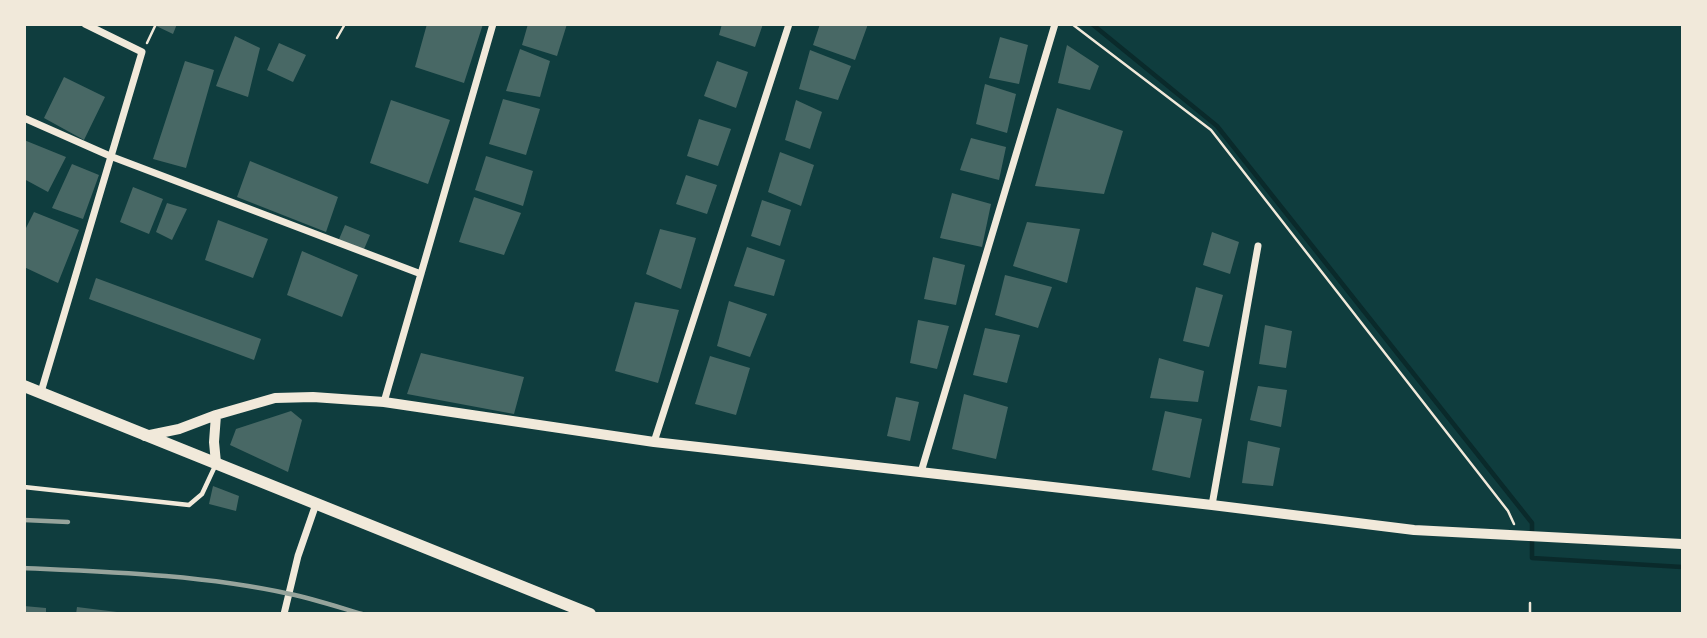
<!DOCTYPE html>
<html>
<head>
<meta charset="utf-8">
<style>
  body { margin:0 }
  #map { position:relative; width:1707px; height:638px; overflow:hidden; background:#0f3d3e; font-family:"Nunito Sans",sans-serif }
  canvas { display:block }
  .frame { position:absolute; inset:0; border:26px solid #f1e9da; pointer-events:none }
</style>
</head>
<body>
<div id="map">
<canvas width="1707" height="638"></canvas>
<div class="frame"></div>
</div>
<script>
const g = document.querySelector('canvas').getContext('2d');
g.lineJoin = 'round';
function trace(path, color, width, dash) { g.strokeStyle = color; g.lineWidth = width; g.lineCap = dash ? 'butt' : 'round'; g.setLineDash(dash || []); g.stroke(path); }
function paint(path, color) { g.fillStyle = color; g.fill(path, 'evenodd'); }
trace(new Path2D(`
  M 1092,24 L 1217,126 L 1532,523 L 1532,558 L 1682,567`), '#0a2a2b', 4.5);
paint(new Path2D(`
  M 152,24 L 177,24 L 173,34 Z
  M 427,24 L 483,24 L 464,83 L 415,67 Z
  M 528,24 L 567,24 L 557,56 L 522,45 Z
  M 722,24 L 763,24 L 755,47 L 719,35 Z
  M 820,24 L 868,24 L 855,60 L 813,45 Z
  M 235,36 L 260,48 L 248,97 L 216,86 Z
  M 1000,37 L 1028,45 L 1019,84 L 989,78 Z
  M 279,43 L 306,55 L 293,82 L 267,70 Z
  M 1067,45 L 1099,66 L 1090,90 L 1058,83 Z
  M 520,49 L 550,61 L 540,97 L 506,91 Z
  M 810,50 L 851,66 L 838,100 L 799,89 Z
  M 185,61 L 214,70 L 186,168 L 153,159 Z
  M 717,61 L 748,72 L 736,108 L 704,96 Z
  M 64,77 L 105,97 L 84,140 L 44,118 Z
  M 985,84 L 1016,94 L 1007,133 L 976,124 Z
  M 503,99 L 540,109 L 526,155 L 489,144 Z
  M 391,100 L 450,120 L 428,184 L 370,163 Z
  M 796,100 L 822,112 L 810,149 L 785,140 Z
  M 1057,108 L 1123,131 L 1104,194 L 1035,186 Z
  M 699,119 L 731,129 L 718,166 L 687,156 Z
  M 971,138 L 1006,147 L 999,180 L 960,170 Z
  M 24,140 L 66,157 L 48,192 L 24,179 Z
  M 780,152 L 814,165 L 801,206 L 768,192 Z
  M 486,156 L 533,171 L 523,206 L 475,190 Z
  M 250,161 L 338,197 L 326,232 L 237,197 Z
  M 72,164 L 99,175 L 83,219 L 52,208 Z
  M 686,175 L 717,185 L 707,214 L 676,204 Z
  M 133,187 L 163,199 L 149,234 L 120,222 Z
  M 952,193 L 991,204 L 982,247 L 940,238 Z
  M 474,197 L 521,213 L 504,255 L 459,242 Z
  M 762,200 L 791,210 L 780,246 L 751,236 Z
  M 167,203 L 187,209 L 172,240 L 156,232 Z
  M 34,212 L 79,230 L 58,283 L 24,267 L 24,232 Z
  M 218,220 L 268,239 L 253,278 L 205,260 Z
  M 1027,222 L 1080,229 L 1067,283 L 1013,266 Z
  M 345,225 L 370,235 L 362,254 L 337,244 Z
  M 660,229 L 696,238 L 681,289 L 646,274 Z
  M 1212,232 L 1239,242 L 1230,274 L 1203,265 Z
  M 747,247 L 785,260 L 774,296 L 734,286 Z
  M 302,251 L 358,275 L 342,317 L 287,295 Z
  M 933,257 L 965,265 L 956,305 L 924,299 Z
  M 1005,275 L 1052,287 L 1038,328 L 995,315 Z
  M 96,278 L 261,339 L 254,360 L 89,299 Z
  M 1196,287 L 1223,295 L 1209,347 L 1183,341 Z
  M 729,301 L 767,314 L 750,357 L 717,346 Z
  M 635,302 L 679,310 L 658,383 L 615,371 Z
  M 918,320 L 949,326 L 937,369 L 910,363 Z
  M 1265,325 L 1292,331 L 1286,368 L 1259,364 Z
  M 985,328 L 1020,335 L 1007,383 L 973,375 Z
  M 421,353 L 524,377 L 514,414 L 407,394 Z
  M 710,356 L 750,368 L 736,415 L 695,404 Z
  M 1159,358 L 1204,371 L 1198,402 L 1150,398 Z
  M 1258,386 L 1287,390 L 1281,427 L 1250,420 Z
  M 964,394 L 1008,407 L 996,459 L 952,449 Z
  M 896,397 L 919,402 L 910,441 L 887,436 Z
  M 291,411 L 302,420 L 288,472 L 230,445 L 236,429 Z
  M 1165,411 L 1202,419 L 1190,478 L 1152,470 Z
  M 1248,441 L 1280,448 L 1273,486 L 1242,483 Z
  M 213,486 L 239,496 L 236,511 L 209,504 Z
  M 24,606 L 46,608 L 46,614 L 24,614 Z
  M 77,607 L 117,612 L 117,614 L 76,614 Z`), '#486865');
trace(new Path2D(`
  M 1072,24 L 1211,130 L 1508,511 L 1514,524
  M 337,38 L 345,24
  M 147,43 L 156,24
  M 1530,603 L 1530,614`), '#f1e9da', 2.5);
trace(new Path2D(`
  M 24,487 L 189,505 L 202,494 L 216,464`), '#f1e9da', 4.5);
trace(new Path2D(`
  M 24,118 L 110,156 L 421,274
  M 41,392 L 142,52 L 85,24
  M 384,402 L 493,24
  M 654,442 L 789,24
  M 921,472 L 1055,24
  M 1212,505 L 1258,246
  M 284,614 L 298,556 L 316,504`), '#f1e9da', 7);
trace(new Path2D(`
  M 145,436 L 179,429 L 216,415 L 275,398 L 313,397 L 384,402 L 654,442 L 1212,505 L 1414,530 L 1682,544
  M 216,463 L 214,442 L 216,415`), '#f1e9da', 10);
trace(new Path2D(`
  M 24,386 L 590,614`), '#f1e9da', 12);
trace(new Path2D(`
  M 24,520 L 68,522
  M 24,568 C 113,572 203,575 290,594 C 314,599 338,607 362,614`), '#97a49c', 4.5);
</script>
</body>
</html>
